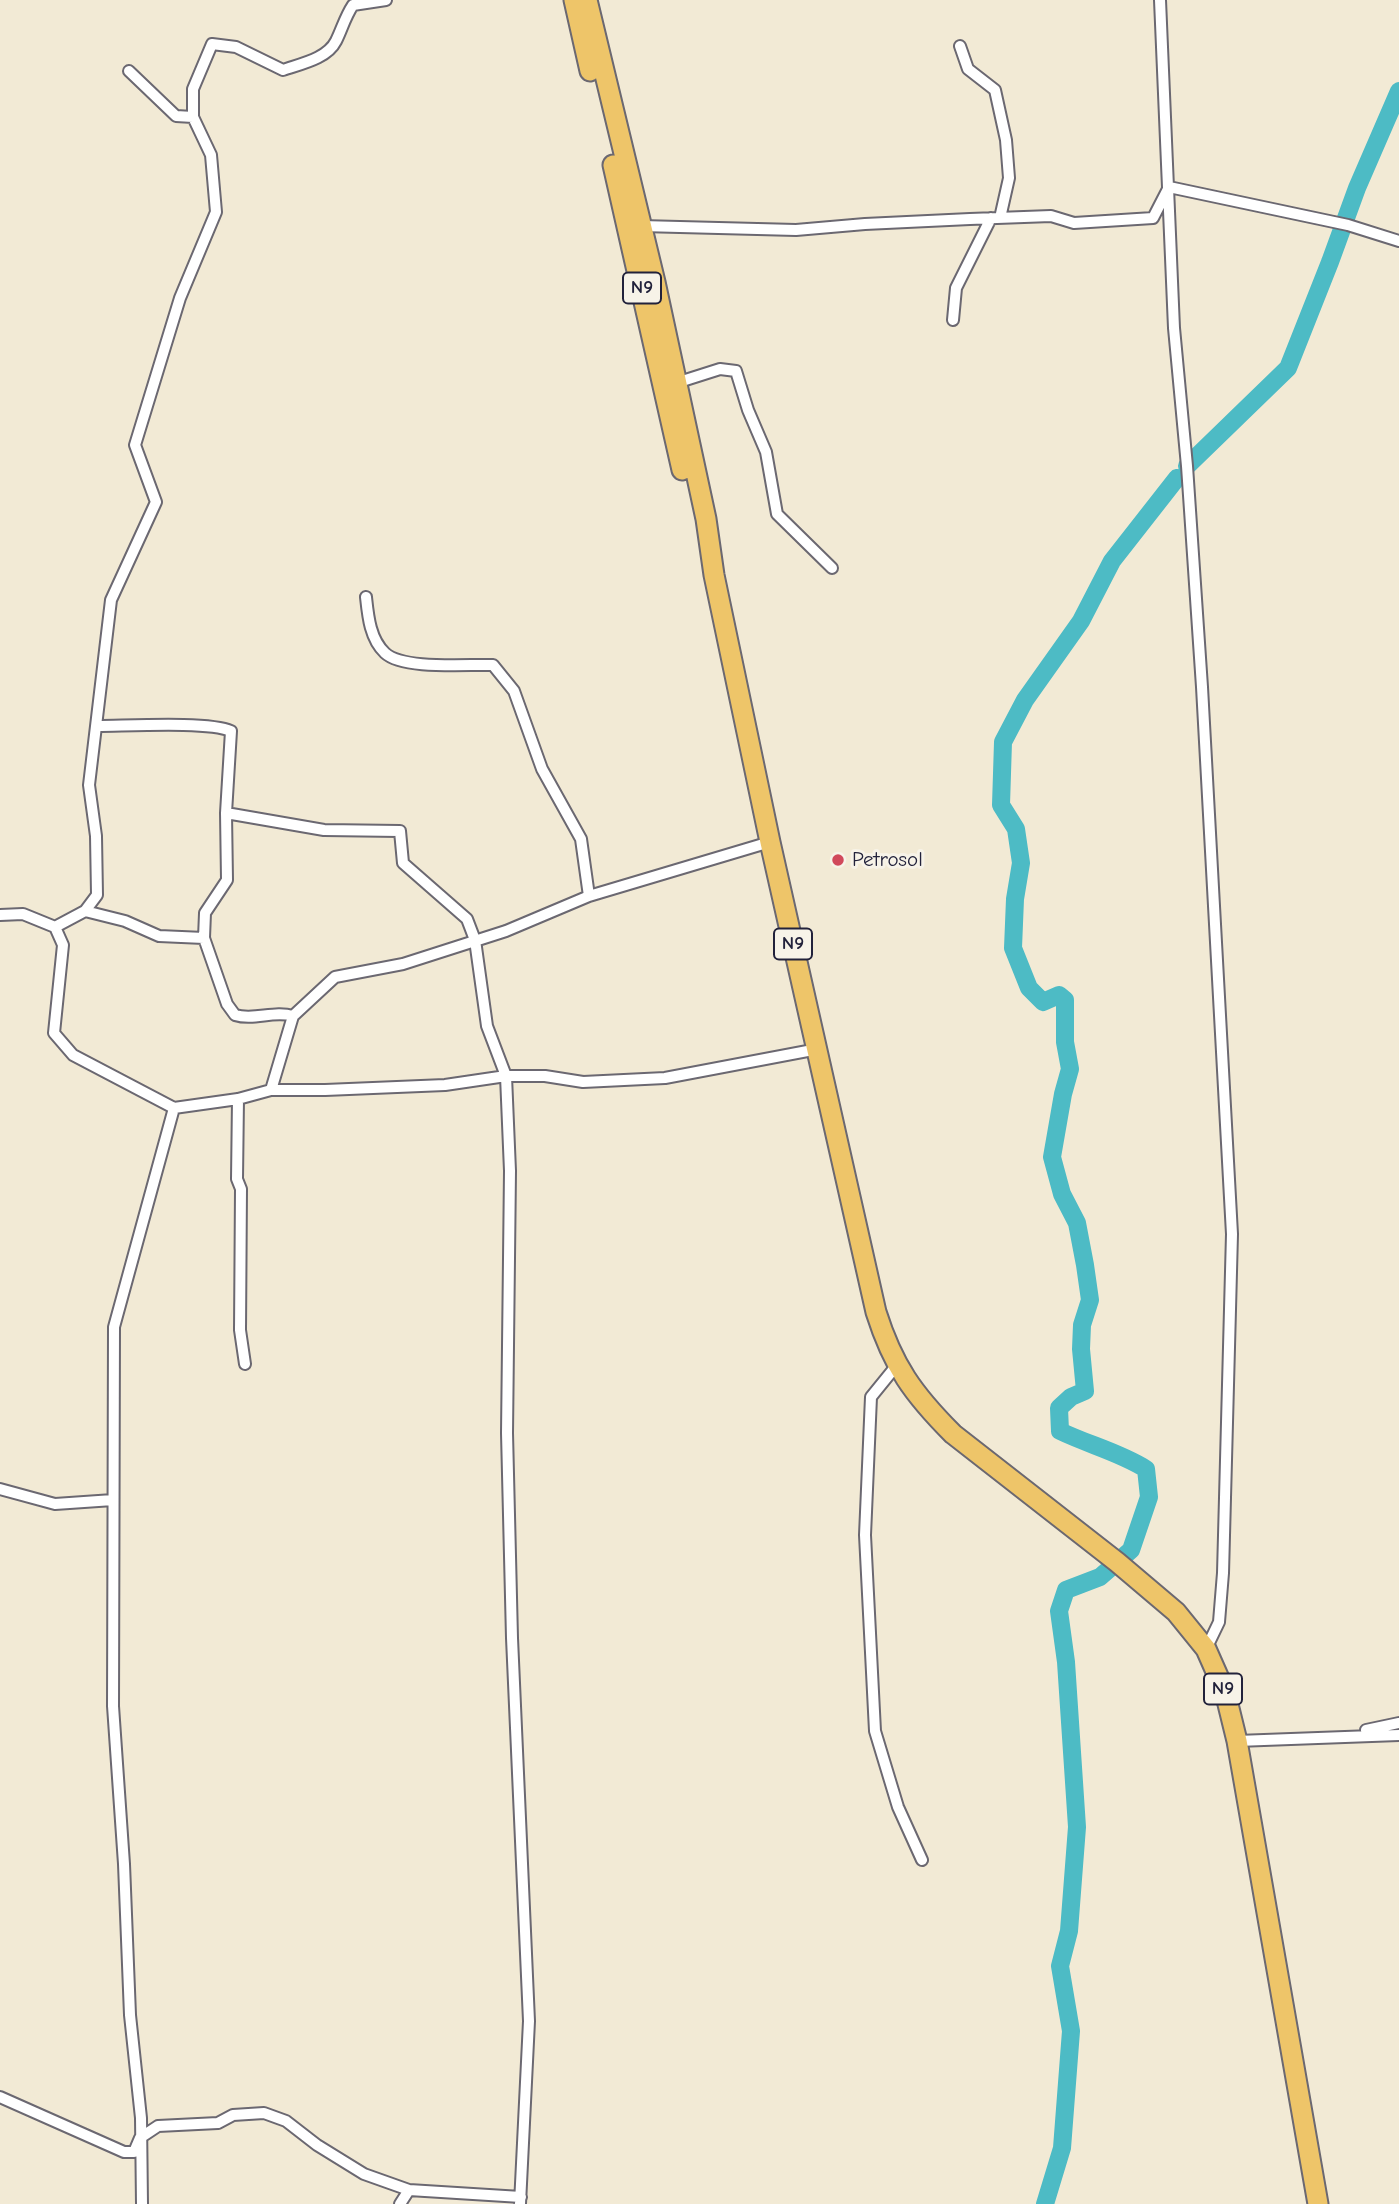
<!DOCTYPE html>
<html>
<head>
<meta charset="utf-8">
<style>
  body { margin:0 }
  canvas { display:block; background:#f2ead5 }
</style>
</head>
<body>
<canvas width="1399" height="2204"></canvas>
<script>
const g = document.querySelector('canvas').getContext('2d');
g.lineJoin = 'round';
function trace(path, color, width, dash) { g.strokeStyle = color; g.lineWidth = width; g.lineCap = dash ? 'butt' : 'round'; g.setLineDash(dash || []); g.stroke(path); }
function drawText(font, color, halo, rows, align = 'center') {
  g.font = font + ' "Comic Neue",sans-serif'; g.lineWidth = 6; g.setLineDash([]); g.textBaseline = 'middle'; g.strokeStyle = halo; g.fillStyle = color; for (const [text, x, y, turn = 0] of rows) {
    g.save(); g.translate(x, y); g.rotate((+turn || 0) * Math.PI / 180); g.textAlign = isNaN(turn) ? turn : align; if (halo) g.strokeText(text, 0, 0); g.fillText(text, 0, 0); g.restore();
  }
}
trace(new Path2D(`
  M 1187,466 L 1288,368 L 1330,262 L 1357,188 L 1399,91
  M 1045,2204 L 1062,2148 L 1071,2031 L 1060,1966 L 1069,1931 L 1077,1827 L 1066,1662 L 1059,1611 L 1066,1590 L 1100,1577 L 1131,1550 L 1149,1497 L 1146,1469 C 1119,1452 1089,1445 1060,1431 L 1059,1408 L 1071,1397 L 1085,1391 L 1081,1349 L 1082,1325 L 1090,1300 L 1085,1265 L 1077,1223 L 1062,1194 L 1052,1157 L 1063,1094 L 1070,1069 L 1065,1042 L 1065,1000 L 1059,995 L 1043,1002 L 1029,988 L 1013,948 L 1015,899 L 1021,863 L 1016,829 L 1001,805 L 1003,742 L 1025,700 L 1081,621 L 1112,561 L 1177,478`), '#4dbbc5', 18);
const street = new Path2D(`
  M 1160,0 L 1174,328 L 1187,466 L 1202,687 L 1232,1234 L 1223,1573 L 1219,1622 L 1206,1649
  M 960,46 L 968,69 L 995,90 L 1006,140 L 1009,178 L 1000,218
  M 129,71 L 176,116 L 193,117
  M 641,226 L 796,230 L 865,224 L 970,219 L 1051,216 L 1074,223 L 1153,218 L 1169,187 L 1348,225 L 1399,241
  M 953,320 L 956,288 L 991,218
  M 676,383 L 720,369 L 736,371 L 748,410 L 766,452 L 777,514 L 832,568
  M 366,597 C 368,616 370,639 385,653 C 403,670 468,664 493,665 L 514,691 L 542,769 L 581,839 L 589,896
  M 98,726 C 126,726 209,721 231,731 L 226,813 L 227,880 L 205,913 L 204,938 L 227,1004 L 235,1015 C 254,1021 274,1010 293,1016
  M 226,813 L 324,830 L 400,831 L 403,863 L 467,919 L 475,940 L 487,1026 L 506,1076 L 510,1171 L 507,1433 L 512,1638 L 529,2021 L 520,2204
  M 85,911 L 97,895 L 96,836 L 89,785 L 111,600 L 156,502 L 135,445 L 180,298 L 216,212 L 211,155 L 193,117 L 193,89 L 212,44 L 236,47 L 283,70 C 300,64 327,59 336,41 C 342,29 345,17 353,5 L 386,0
  M 0,915 L 23,914 L 55,927 L 63,945 L 54,1033 L 73,1055 L 174,1108 L 238,1099 L 271,1090 L 293,1016 L 335,977 L 403,964 L 506,931 L 589,896 L 770,842
  M 55,927 L 85,911 L 125,921 L 159,936 L 204,938
  M 271,1090 L 325,1090 L 445,1085 L 506,1076 L 545,1076 L 583,1082 L 665,1078 L 818,1049
  M 238,1099 L 237,1179 L 241,1189 L 240,1330 L 245,1364
  M 897,1365 L 871,1397 L 865,1535 L 875,1731 L 898,1807 L 922,1860
  M 0,1489 L 55,1504 L 113,1500
  M 1366,1730 L 1399,1723
  M 1237,1741 L 1399,1735
  M 0,2097 L 124,2152 L 134,2152 L 140,2138 L 158,2126 L 218,2123 L 233,2115 L 264,2113 L 286,2121 L 317,2145 L 364,2174 L 409,2190 L 521,2197
  M 142,2204 L 141,2118 L 130,2015 L 124,1864 L 113,1706 L 114,1327 L 174,1108
  M 400,2204 L 409,2190`);
const highway = new Path2D(`
  M 574,0 L 590,71
  M 587,0 L 655,282 L 706,519 L 714,575 L 770,842 L 876,1312 C 893,1366 913,1394 953,1434 L 1117,1562 L 1176,1612 L 1206,1649 L 1225,1692 L 1237,1741 L 1318,2204
  M 613,165 L 682,470`);
trace(street, '#6b6871', 14);
trace(highway, '#6b6871', 23);
trace(street, '#fff', 10);
trace(highway, '#eec569', 19);
for (const [x, y, r, color] of [
  [838,860,7,"#d1495b"]
]) { const dot = new Path2D(); dot.arc(x, y, r, 0, 2 * Math.PI); g.fillStyle = color; g.fill(dot); trace(dot, '#f7f3e8', 2.5); }
for (const [x, y, w] of [
  [642,288,38],
  [793,944,38],
  [1223,1689,38]
]) { const box = new Path2D(); box.roundRect(x - w / 2, y - 15.5, w, 31, 5); g.fillStyle = '#f7f3e8'; g.fill(box); trace(box, '#22223b', 2); }
drawText('bold 19px', '#22223b', null, [
  ["N9",642,288],
  ["N9",793,944],
  ["N9",1223,1689]
]);
drawText('21px', '#22223b', '#f7f3e8', [
  ["Petrosol",852,860]
], 'left');
</script>
</body>
</html>
